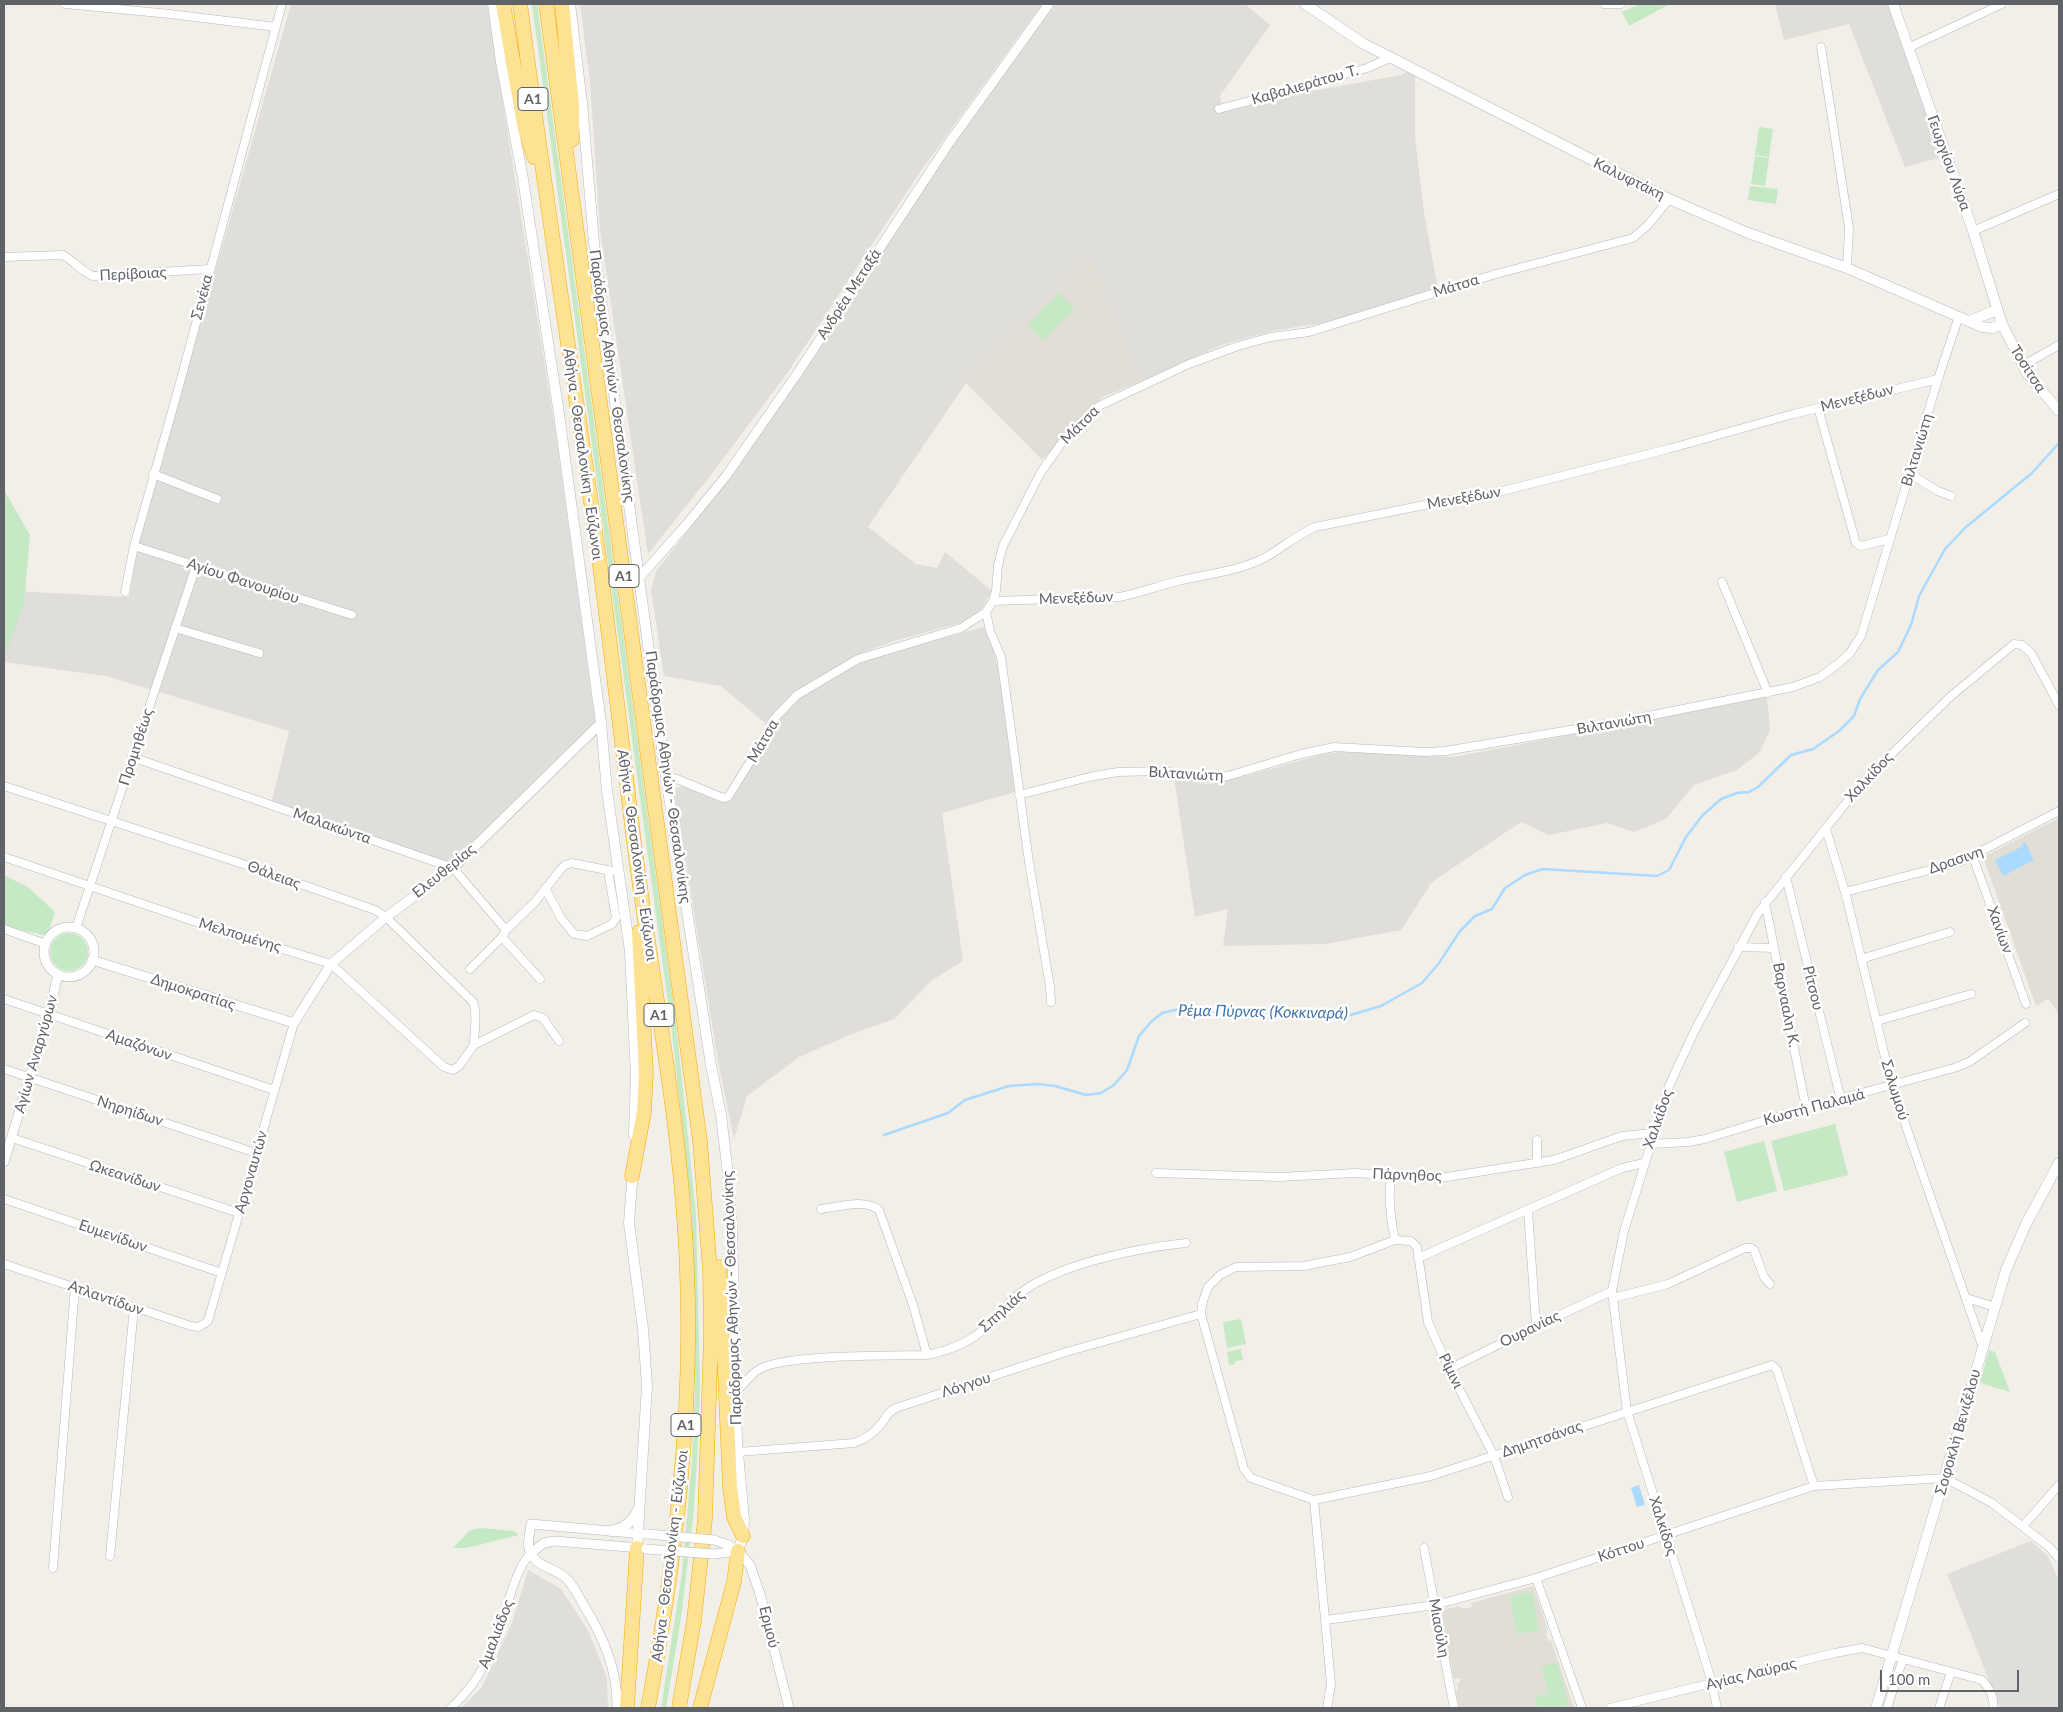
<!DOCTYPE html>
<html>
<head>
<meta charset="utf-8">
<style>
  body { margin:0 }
  #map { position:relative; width:2063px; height:1712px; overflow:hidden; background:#f1efe8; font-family:Lato,sans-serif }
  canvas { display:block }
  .frame { position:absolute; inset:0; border:5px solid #5f6368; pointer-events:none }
  .scale { position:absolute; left:1880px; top:1670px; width:139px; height:22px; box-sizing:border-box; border:2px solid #5f6368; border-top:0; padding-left:6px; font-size:15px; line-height:18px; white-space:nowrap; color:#5f6368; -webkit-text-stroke:4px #fff; paint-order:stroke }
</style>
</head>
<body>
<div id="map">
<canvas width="2063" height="1712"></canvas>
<div class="frame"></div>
<div class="scale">100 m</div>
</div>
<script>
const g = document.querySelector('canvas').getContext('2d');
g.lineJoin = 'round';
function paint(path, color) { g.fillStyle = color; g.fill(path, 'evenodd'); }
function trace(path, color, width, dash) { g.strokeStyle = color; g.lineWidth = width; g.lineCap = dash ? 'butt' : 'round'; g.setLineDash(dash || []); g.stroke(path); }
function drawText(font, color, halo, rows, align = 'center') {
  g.font = font + ' Lato,sans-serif'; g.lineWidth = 5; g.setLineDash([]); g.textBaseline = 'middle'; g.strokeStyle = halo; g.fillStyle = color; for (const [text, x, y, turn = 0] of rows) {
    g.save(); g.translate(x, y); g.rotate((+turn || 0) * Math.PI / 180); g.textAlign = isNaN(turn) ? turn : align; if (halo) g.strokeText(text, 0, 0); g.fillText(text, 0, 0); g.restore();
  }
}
paint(new Path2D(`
  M 291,4 L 487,4 L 556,435 L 597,735 L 456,873 L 270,808 L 289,731 L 106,676 L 4,662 L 4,621 L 14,591 L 129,597 L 140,537 Z
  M 580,4 L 1042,4 L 920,172 L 788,372 L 710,476 L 648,554 L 600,230 L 590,81 Z
  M 1053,4 L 1245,4 L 1270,25 L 1220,96 L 1223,112 L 1295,94 L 1401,75 L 1407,72 L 1415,76 L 1415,137 L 1424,213 L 1438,289 L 1323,323 L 1277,330 L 1221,345 L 1142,381 L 1089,260 L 966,383 L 868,527 L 916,564 L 937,568 L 945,552 L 992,591 L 981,610 L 963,622 L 891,642 L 859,654 L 792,695 L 765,723 L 721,686 L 664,676 L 651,590 L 656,571 L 725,484 L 805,368 L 944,157 Z
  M 1775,4 L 1889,4 L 1942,157 L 1905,167 L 1849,24 L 1784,40 Z
  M 984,627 L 993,647 L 999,673 L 1015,792 L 942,813 L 963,961 L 931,981 L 894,1019 L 852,1034 L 799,1057 L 747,1096 L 734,1139 L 718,1061 L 675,794 L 676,788 L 683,786 L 720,802 L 729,802 L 732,800 L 770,736 L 775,722 L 800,697 L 845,670 L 868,659 Z
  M 1767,697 L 1770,730 L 1760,752 L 1737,770 L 1694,785 L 1666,819 L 1634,832 L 1607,823 L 1549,835 L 1521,822 L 1432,882 L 1401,930 L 1325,944 L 1223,946 L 1228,909 L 1195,917 L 1174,778 L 1207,784 L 1246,776 L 1323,754 L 1341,752 L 1454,757 Z
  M 2031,1541 L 2047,1555 L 2059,1580 L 2059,1708 L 2000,1708 L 1947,1574 Z
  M 528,1570 L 561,1589 L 588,1630 L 607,1678 L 608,1708 L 461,1708 L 482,1687 L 512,1623 Z`), '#e0deda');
paint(new Path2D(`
  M 1089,260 L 1142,381 L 1103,397 L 1042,460 L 966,383 Z
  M 2059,818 L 2059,1014 L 2048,999 L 2036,1006 L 1983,857 Z
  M 1533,1586 L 1548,1630 L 1546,1633 L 1548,1641 L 1551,1640 L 1574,1708 L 1459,1708 L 1456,1691 L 1458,1689 L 1457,1683 L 1460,1682 L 1460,1678 L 1454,1679 L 1440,1611 L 1459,1606 L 1463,1609 L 1472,1607 L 1471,1603 Z`), '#e1ded6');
paint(new Path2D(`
  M 532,4 L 537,4 L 676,1023 L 696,1214 L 700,1388 L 697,1463 L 693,1517 L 681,1618 L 666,1708 L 661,1708 L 682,1573 L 692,1461 L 695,1390 L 692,1215 L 671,1025 Z
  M 1640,4 L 1667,4 L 1668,5 L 1629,26 L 1622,12 Z
  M 1759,127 L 1773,129 L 1769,157 L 1755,155 Z
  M 1755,156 L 1769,158 L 1765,186 L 1751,184 Z
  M 1750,186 L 1778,189 L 1776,204 L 1748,200 Z
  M 1059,293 L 1074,309 L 1043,340 L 1027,325 Z
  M 4,490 L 30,535 L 24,604 L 4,657 Z
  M 4,875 L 29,888 L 55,912 L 47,936 L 4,926 Z
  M50 952a19 19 0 1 1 38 0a19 19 0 1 1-38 0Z
  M 1835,1124 L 1848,1175 L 1784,1191 L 1771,1141 Z
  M 1764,1141 L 1777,1191 L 1737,1202 L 1724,1152 Z
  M 1241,1319 L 1246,1344 L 1227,1348 L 1223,1322 Z
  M 1241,1349 L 1243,1360 L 1235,1361 L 1235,1364 L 1229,1365 L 1227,1352 Z
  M 1989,1350 L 1995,1352 L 2010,1392 L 1980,1383 Z
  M 480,1528 L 514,1531 L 519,1535 L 466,1548 L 453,1548 L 469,1531 Z
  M 1532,1592 L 1539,1630 L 1517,1634 L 1510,1596 Z
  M 1557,1662 L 1569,1706 L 1538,1708 L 1535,1697 L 1549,1693 L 1541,1667 Z`), '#c5e8c5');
paint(new Path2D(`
  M 2025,842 L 2034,860 L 2003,876 L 1995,860 L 2023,846 L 2022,843 Z
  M 1639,1485 L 1645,1505 L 1637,1507 L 1631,1488 Z`), '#aadaff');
trace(new Path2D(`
  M 884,1135 L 948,1113 L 965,1100 L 1009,1086 L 1038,1084 L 1055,1086 L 1086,1095 L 1101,1093 L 1114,1085 L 1127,1070 L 1139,1036 L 1151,1022 L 1162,1013 L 1184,1008 L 1218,1013 L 1289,1011 L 1323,1016 L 1347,1016 L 1381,1006 L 1422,983 L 1439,963 L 1460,931 L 1475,916 L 1492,909 L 1505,888 L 1525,875 L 1543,869 L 1657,876 L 1669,870 L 1686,837 L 1702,816 L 1721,799 L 1737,793 L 1749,792 L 1758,787 L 1791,755 L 1813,749 L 1839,731 L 1854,716 L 1860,699 L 1878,670 L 1898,652 L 1911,625 L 1919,596 L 1945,549 L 1966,527 L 2032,473 L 2059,443`), '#aadaff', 2.5);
const minor = new Path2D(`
  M 65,4 L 170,14 L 276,27
  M 1604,4 L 1621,4
  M 1821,47 L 1849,228 L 1847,268
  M 1908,48 L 2002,4
  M 1219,109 L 1302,87 L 1367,68 L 1390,58
  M 1973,231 L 2059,194
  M 4,257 L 63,255 C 74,261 81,271 93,276 L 210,269
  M 2022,366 L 2059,345
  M 1818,408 L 1856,543 L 1861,546 L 1889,539
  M 153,474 L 217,499
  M 1910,474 L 1938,491 L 1951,496
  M 134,546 L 352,615
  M 1722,582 L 1768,693
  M 125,592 L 134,546 L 178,390 L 282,4
  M 993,601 L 1119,597 C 1139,593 1158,586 1178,581 C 1207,574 1240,571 1266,557 C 1283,547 1297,535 1315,527 L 1444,501 L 1498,492 L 1668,449 L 1793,414 L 1938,379
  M 986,612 L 990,631 L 1001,657 L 1029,862 L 1050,987 L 1051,1002
  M 175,628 L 259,653
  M 132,757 L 453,868 L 506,930
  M 666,777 L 677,779 L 723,798 L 728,797 L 766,736 L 773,720 L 797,695 L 858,659 L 961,628 L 986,612 L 993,601 L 996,591 L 998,565 L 1003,546 L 1041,472 L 1066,437 L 1099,406 L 1189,364 L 1238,346 L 1271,337 L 1309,332 L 1496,274 L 1633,238 L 1648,225 L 1669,199
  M 4,786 L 243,864 L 375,910 L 386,917 L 473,1002 C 478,1015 474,1030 474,1045
  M 1019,795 L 1089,777 L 1118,772 L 1162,771 L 1204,778 L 1228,776 L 1301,754 L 1334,747 L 1425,752 L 1445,751 L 1618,722 L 1793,687 L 1820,677 L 1839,663 L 1850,653 L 1861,636 L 1938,379 L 1959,316
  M 1826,829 L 1847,899 L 1892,1086 L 1982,1345
  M 4,857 L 208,926 L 331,964 L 444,1067 L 453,1070 L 459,1066 L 474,1045 L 534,1015 L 543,1018 L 559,1041
  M 1973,857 L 2026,1004
  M 1786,877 L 1841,1100
  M 545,888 L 561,918 L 574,934 L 587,936 L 612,924 L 616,918 L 608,870
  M 1845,892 L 1960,862 L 2059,811
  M 1765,902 L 1806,1108
  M 76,928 L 196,566
  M 4,929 L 46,944
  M 502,937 L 506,930 L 535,902 L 560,870 L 565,865 L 572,863 L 612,871
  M 1738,947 L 1774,948
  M 1861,959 L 1950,932
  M 470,969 L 502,937 L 540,979
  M 4,999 L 274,1090
  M 1877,1021 L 1971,994
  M 4,1069 L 256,1153
  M 12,1138 L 239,1213
  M 1537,1140 L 1537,1163
  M 1650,1144 L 1688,1142 L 1705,1139 L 1806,1108 L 1954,1068 L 1969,1062 L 2025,1023
  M 1156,1173 L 1280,1177 L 1355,1173 L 1440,1178 L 1554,1160 L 1622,1136 L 1653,1133
  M 1391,1175 C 1388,1198 1390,1217 1395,1240
  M 4,1199 L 222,1273
  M 821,1209 C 839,1207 864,1198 879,1210 L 913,1305 L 927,1355
  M 1528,1210 L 1536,1326
  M 1418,1258 L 1622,1168 L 1644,1163
  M 4,1264 L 191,1326 L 199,1327 L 208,1321 L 294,1023
  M 1613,1298 L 1668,1284 L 1745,1248 L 1751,1248 L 1754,1250 L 1764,1277 L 1770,1284
  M 1966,1298 L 1995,1307
  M 1449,1369 L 1536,1326 L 1612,1291
  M 736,1392 C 743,1385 749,1376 758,1370 C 782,1354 893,1356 927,1355 C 947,1351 969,1343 985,1328 C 999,1315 1009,1300 1026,1289 C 1065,1263 1138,1248 1186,1243
  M 738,1452 L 854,1443 C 866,1439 874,1433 882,1423 C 886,1417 889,1411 896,1408 L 1066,1352 L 1201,1314
  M 1314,1500 L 1431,1476 L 1772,1365 L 1777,1370 L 1814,1486
  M 2023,1526 L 2059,1485
  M 1424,1548 L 1454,1708
  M 110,1556 L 134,1308
  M 53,1568 L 75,1287
  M 1536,1578 L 1582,1708
  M 1326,1620 L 1435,1605 L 1536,1578 L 1814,1486 L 1945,1478 L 1992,1503 L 2048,1546 L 2059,1558
  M 451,1708 C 487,1674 493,1647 508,1602 C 514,1585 518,1567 531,1553
  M 1327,1708 L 1331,1684 L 1314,1500 L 1251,1478 L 1244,1469 L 1201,1314 L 1202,1304 L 1208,1287 L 1220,1275 L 1236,1267 L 1304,1266 L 1350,1257 L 1395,1240 L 1411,1241 L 1417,1247 L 1428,1322 L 1449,1369 L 1494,1456 L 1508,1497
  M 1610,1708 L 1835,1653 L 1862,1648 L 1982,1680 C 1989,1687 1995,1698 1993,1708
  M 1717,1708 L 1712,1683 L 1698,1637 L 1627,1411 L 1612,1291 L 1624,1231 L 1669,1086 L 1696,1028 L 1758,913 L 1861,784 L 1951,696 L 2014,644 L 2022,645 L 2031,653 L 2059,705
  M 1887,1708 L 1903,1659
  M 1939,1708 L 1951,1672`);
const tertiary = new Path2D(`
  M 640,577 L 686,525 L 726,476 L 799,371 L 949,143 L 1049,4
  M44 952a25 25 0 1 1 50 0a25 25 0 1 1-50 0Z
  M 92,960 L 294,1023 L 331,964 L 386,917 L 453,868 L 601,723
  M 4,1162 L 49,1014 L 58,974
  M 714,1540 L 726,1544 L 738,1551 L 750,1565 L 760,1594 L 789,1708
  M 531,1553 L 544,1543 L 554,1541 L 641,1548
  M 713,1554 L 738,1551
  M 617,1708 C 618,1670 603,1636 583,1604 C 578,1595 573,1585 566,1578 C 556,1569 538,1567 531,1554 C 526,1545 530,1534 531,1524 L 644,1534`);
const secondary = new Path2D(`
  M 493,4 L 501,62 L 523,179 L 559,414 L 601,723 L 607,791 L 630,951 L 636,1076 L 634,1135
  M 570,4 L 582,103 L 595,254 L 666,777 L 711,1065 L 721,1115 L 728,1174 L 732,1230 L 737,1442 L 744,1520 L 743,1536 L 738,1551
  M 1305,4 L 1364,44 L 1669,199 L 1748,233 L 1847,268 L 1982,327 L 1992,328 L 2002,324
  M 1893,4 L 1973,231 L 2002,324 L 2027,373 L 2059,411
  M 1969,321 L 1997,310
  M 633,1169 L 629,1223 L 643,1329 L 647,1386 L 637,1548
  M 611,1531 C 625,1528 632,1522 638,1510
  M 1876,1708 L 2006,1270 L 2026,1224 L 2059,1163`);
const motorway = new Path2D(`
  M 503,4 L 525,129 L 534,157
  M 520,4 C 544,186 572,368 598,551 C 611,648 622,745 634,842 C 652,985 682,1126 687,1271 C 693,1418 675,1563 648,1708
  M 546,4 L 700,1141 L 710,1270 L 711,1336 L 705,1519 L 694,1621 L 679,1708
  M 562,4 L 572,106 L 572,140
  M 632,1176 L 644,1112 L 646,1073 L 639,932
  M 719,1267 L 723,1327 L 730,1488 L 734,1517 L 743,1536
  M 627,1708 L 637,1548
  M 700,1708 L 734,1582 L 738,1551`);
trace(minor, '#b5b8bc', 9);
trace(tertiary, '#b5b8bc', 10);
trace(secondary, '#b6babf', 11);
trace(motorway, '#f9ab00', 15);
trace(minor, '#fff', 8);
trace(tertiary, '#fff', 9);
trace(secondary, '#fff', 10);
trace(motorway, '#fde293', 14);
const tertiaryBridge = new Path2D(`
  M 648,1534 L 714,1540
  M 646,1549 L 713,1554`);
trace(tertiaryBridge, '#b5b8bc', 10, []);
trace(tertiaryBridge, '#fff', 9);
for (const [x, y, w] of [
  [533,99,30],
  [624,576,30],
  [659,1015,30],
  [686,1425,30]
]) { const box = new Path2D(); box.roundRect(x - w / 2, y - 11.5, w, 23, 4); g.fillStyle = '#fff'; g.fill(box); trace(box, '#5f6368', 1); }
drawText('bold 14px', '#5f6368', null, [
  ["Α1",533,99],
  ["Α1",624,576],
  ["Α1",659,1015],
  ["Α1",686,1425]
]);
drawText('15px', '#5f6368', '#fff', [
  ["Καβαλιεράτου Τ.",1305,85,-16],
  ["Γεωργίου Λύρα",1949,163,70],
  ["Καλυφτάκη",1629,179,26],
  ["Περίβοιας",133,274,-3],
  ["Μάτσα",1456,286,-17],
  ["Ανδρέα Μεταξά",849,294,-57],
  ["Σενέκα",202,297,-76],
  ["Τοσίτσα",2028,369,57],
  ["Παράδρομος Αθηνών - Θεσσαλονίκης",612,376,82],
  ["Μενεξέδων",1857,398,-14],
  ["Μάτσα",1080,425,-45],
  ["Βιλτανιώτη",1917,450,-73],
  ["Αθήνα - Θεσσαλονίκη - Εύζωνοι",583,454,82],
  ["Μενεξέδων",1464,498,-10],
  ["Αγίου Φανουρίου",243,581,18],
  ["Μενεξέδων",1076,598,-2],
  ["Βιλτανιώτη",1614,723,-10],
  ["Μάτσα",763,741,-60],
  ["Προμηθέως",136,747,-72],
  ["Βιλτανιώτη",1186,774,3],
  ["Παράδρομος Αθηνών - Θεσσαλονίκης",668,777,82],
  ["Χαλκίδος",1869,777,-47],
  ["Μαλακώντα",332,826,19],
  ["Αθήνα - Θεσσαλονίκη - Εύζωνοι",637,855,82],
  ["Δρασινη",1956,860,-19],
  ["Ελευθερίας",444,871,-39],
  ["Θάλειας",274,875,20],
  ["Χανίων",2000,930,70],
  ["Μελπομένης",240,935,17],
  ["Ρίτσου",1813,988,76],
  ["Δημοκρατίας",193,992,18],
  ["Βαρνααλη Κ.",1786,1005,79],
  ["Αμαζόνων",139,1045,19],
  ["Αγίων Αναργύρων",36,1054,-74],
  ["Σολωμού",1895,1090,73],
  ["Κωστή Παλαμά",1814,1107,-15],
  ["Νηρηίδων",130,1111,18],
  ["Χαλκίδος",1658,1119,-71],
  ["Αργοναυτών",251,1172,-74],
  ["Πάρνηθος",1407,1175,2],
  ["Ωκεανίδων",125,1176,18],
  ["Ευμενίδων",113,1236,19],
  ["Ατλαντίδων",106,1298,19],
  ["Παράδρομος Αθηνών - Θεσσαλονίκης",732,1298,-92],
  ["Σπηλιάς",1002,1311,-42],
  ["Ουρανίας",1530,1329,-26],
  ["Ρίμινι",1451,1371,64],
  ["Λόγγου",966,1385,-18],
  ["Σοφοκλή Βενιζέλου",1958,1432,-74],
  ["Δημητσάνας",1542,1439,-19],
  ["Χαλκίδος",1663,1526,72],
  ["Κόττου",1621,1550,-18],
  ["Αθήνα - Θεσσαλονίκη - Εύζωνοι",670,1556,-83],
  ["Ερμού",769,1627,76],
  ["Μιαούλη",1439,1628,80],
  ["Αμαλιάδος",496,1634,-69],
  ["Αγίας Λαύρας",1751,1674,-14]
]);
drawText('italic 16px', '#4174aa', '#fff', [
  ["Ρέμα Πύρνας (Κοκκιναρά)",1263,1012,1]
]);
</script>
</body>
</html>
